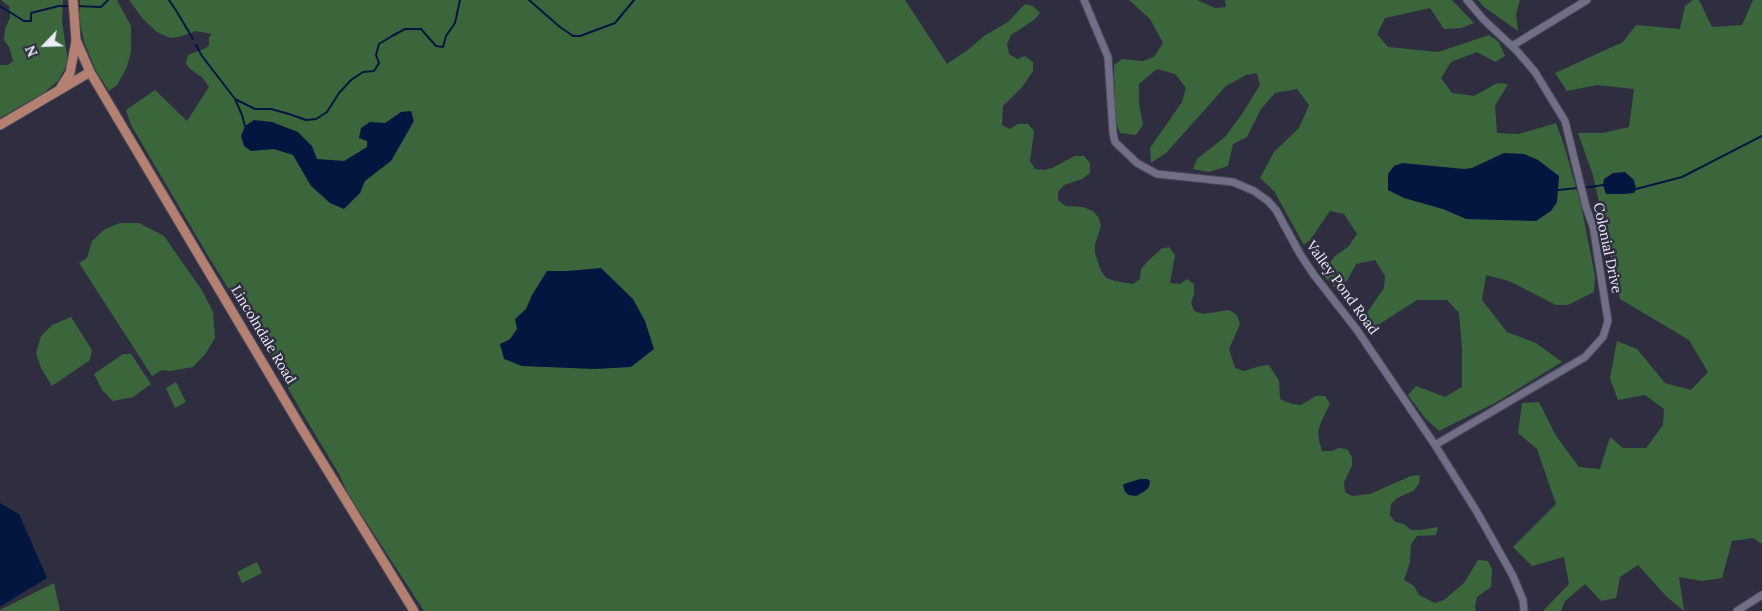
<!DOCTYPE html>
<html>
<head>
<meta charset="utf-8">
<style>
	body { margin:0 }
	#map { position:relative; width:1762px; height:611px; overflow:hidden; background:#2f2e41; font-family:Lora,serif }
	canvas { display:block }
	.north { position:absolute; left:20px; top:20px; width:50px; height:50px; -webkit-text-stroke:4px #2f2e41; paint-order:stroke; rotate:246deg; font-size:14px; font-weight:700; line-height:20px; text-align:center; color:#edecf9 }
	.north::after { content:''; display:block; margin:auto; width:18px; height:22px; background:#edecf9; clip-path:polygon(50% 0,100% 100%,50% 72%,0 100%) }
</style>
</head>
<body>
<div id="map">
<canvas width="1762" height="611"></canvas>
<div class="north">N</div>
</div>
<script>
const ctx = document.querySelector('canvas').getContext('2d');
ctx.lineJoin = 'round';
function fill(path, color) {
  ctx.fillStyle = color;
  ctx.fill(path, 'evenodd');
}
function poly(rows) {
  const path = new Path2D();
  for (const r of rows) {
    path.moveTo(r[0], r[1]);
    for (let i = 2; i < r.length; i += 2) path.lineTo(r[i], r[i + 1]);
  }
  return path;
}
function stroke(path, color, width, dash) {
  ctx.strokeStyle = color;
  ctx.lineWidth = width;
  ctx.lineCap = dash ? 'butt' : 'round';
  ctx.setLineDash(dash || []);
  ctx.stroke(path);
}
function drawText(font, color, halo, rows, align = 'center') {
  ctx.font = font + ' Lora,serif';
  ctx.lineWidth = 5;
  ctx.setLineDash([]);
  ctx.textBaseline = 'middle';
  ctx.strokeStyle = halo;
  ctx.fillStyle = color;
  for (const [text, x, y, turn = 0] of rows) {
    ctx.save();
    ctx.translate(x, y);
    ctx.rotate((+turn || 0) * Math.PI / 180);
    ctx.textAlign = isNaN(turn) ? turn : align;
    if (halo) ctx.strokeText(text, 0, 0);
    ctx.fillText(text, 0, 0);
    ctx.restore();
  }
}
fill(poly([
	[1,0,63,0,62,21,68,63,58,81,45,92,0,118,0,65,8,65,13,61,9,47,4,40,5,29,10,18,9,6],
	[80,0,117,0,131,26,131,53,126,69,117,85,109,91,96,71,84,42,79,17],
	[129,0,905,0,947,64,969,49,984,36,1008,22,1025,4,1033,6,1040,13,1034,20,1011,35,1007,44,1009,54,1017,59,1025,56,1033,62,1033,71,1023,86,1003,106,1002,125,1010,129,1018,124,1028,124,1034,131,1030,161,1035,169,1044,170,1052,168,1075,156,1084,156,1090,163,1090,173,1082,179,1064,185,1058,192,1058,200,1065,206,1083,207,1093,211,1099,218,1101,226,1095,244,1095,253,1101,271,1106,278,1115,281,1133,284,1140,279,1141,269,1148,261,1161,249,1169,247,1175,255,1170,283,1180,284,1187,279,1194,284,1194,294,1191,303,1194,311,1203,314,1229,310,1237,315,1240,324,1229,349,1235,368,1244,371,1260,366,1269,365,1279,381,1280,399,1292,404,1301,405,1316,396,1325,396,1330,404,1321,422,1318,432,1319,441,1322,451,1331,451,1339,448,1347,449,1352,457,1352,466,1344,482,1345,492,1352,496,1370,494,1411,476,1420,475,1419,484,1413,491,1397,498,1391,504,1390,515,1395,522,1404,524,1411,530,1420,530,1438,527,1436,535,1417,536,1411,544,1410,562,1404,580,1414,586,1419,595,1435,603,1444,600,1464,583,1478,560,1488,561,1492,569,1491,587,1477,597,1475,606,1476,611,424,611,348,494,339,474,301,411,270,356,207,254,131,125,126,110,155,90,187,121,209,87,203,78,189,68,186,64,188,55,206,48,209,45,209,37,212,34,196,31,179,37,170,38,157,32,143,19],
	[1129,0,1197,0,1215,8,1226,7,1225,0,1452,0,1474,23,1461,28,1444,29,1430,8,1385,18,1377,34,1388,47,1438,52,1489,35,1499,42,1505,56,1495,62,1477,52,1451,62,1441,78,1452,93,1474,96,1497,83,1508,84,1495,106,1497,133,1519,134,1556,123,1564,145,1581,205,1595,276,1594,292,1568,305,1556,305,1509,281,1486,275,1482,300,1507,332,1536,343,1562,362,1495,403,1439,431,1425,418,1408,395,1416,386,1445,397,1462,387,1462,348,1459,313,1447,300,1417,300,1378,325,1368,328,1362,320,1384,288,1385,276,1375,260,1356,264,1347,281,1334,287,1322,274,1334,257,1349,246,1357,234,1344,214,1330,211,1310,240,1304,245,1274,191,1260,178,1274,152,1299,128,1309,105,1297,89,1275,93,1261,109,1247,137,1233,144,1228,166,1209,172,1193,169,1197,159,1225,137,1242,114,1260,85,1257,73,1246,75,1226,86,1166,153,1151,163,1150,148,1182,102,1186,88,1175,74,1157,69,1139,84,1139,104,1143,125,1136,135,1120,133,1115,121,1114,65,1122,59,1143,61,1154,57,1163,43,1150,19],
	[1478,0,1520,0,1516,14,1518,31,1484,7],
	[1693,0,1699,0,1712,27,1742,25,1753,0,1762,0,1762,544,1753,538,1732,541,1722,578,1702,581,1679,577,1684,611,1667,597,1638,565,1620,577,1616,598,1601,601,1585,584,1565,601,1561,611,1543,611,1569,584,1564,557,1532,566,1513,547,1556,504,1537,449,1518,433,1522,403,1539,402,1556,436,1579,467,1600,469,1610,437,1623,448,1646,448,1663,425,1664,409,1645,395,1618,400,1610,378,1617,341,1637,349,1665,383,1691,390,1708,372,1689,340,1620,299,1593,175,1578,133,1603,133,1629,127,1634,89,1597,85,1567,91,1555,73,1623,42,1636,25,1680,29,1685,6],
	[120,223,139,223,164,236,203,292,213,312,215,338,206,353,193,367,170,371,162,370,152,376,79,263,87,258,92,241,105,229],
	[71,317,92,350,90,360,52,386,41,368,36,353,41,336,52,325],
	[123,354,131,354,151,384,133,397,113,401,102,390,94,374],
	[176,382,186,402,175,408,166,388],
	[257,562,262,573,242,583,237,572],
	[54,583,60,611,0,611,0,610]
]), '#3b663c');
fill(poly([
	[411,111,414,121,391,161,365,181,360,193,344,209,330,203,311,186,293,155,274,149,251,151,244,146,241,136,245,126,254,120,272,122,298,132,312,146,317,159,344,161,367,147,367,141,359,138,361,128,370,122,385,123,401,112],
	[1504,153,1524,154,1538,160,1559,176,1557,202,1551,211,1536,221,1466,219,1443,209,1404,198,1388,190,1388,174,1394,166,1402,163,1464,169,1472,168],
	[1625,172,1634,180,1636,189,1634,193,1625,194,1606,194,1603,185,1604,179,1613,173],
	[601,268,633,299,645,321,654,349,631,367,595,369,522,366,504,359,500,344,510,339,517,329,515,319,526,309,532,295,547,271,567,271],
	[1140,479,1147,479,1150,481,1149,487,1145,491,1136,496,1129,495,1125,492,1123,485,1124,484],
	[0,503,19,514,47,578,1,606,0,606]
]), '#021640');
stroke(poly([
	[169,0,177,12,193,39],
	[529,0,560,27,573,36,580,36,615,23,634,0],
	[0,6,24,21,31,21,31,13,59,6,71,6],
	[76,6,101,7,108,0],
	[196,45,202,56,235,99,242,115,245,126],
	[235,99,255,109,271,109,289,114,306,120,316,119,327,112,339,93,351,80,363,72,374,71,379,63,376,55,379,44,392,36,405,29,421,29,436,46,443,47,446,36,455,23,460,0],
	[1583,188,1603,185],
	[1636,189,1682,177,1762,136],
	[1558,190,1578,188]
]), '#021640', 2);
const minor = poly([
	[1084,0,1108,57,1113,133,1115,142,1137,163,1157,174,1233,182,1254,191,1268,201,1276,210,1300,254,1314,275,1357,330,1435,445,1477,512,1513,576,1523,600,1524,611],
	[1512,46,1587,0],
	[1435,445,1585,357,1603,337,1608,321,1593,226,1586,207,1565,121,1535,72,1517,51,1483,19,1467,0],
	[1737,611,1762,595]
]);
const major = poly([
	[73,0,76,40,90,72,302,429,414,611],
	[60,89,70,73,76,41],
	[0,125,90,72]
]);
stroke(minor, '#4b4959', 9);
stroke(major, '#4b4959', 11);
stroke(minor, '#706f85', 7);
stroke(major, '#b38071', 9);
drawText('14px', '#edecf9', '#2f2e41', [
	["Colonial Drive",1607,248,78],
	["Valley Pond Road",1342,288,54],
	["Lincolndale Road",263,335,59]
]);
</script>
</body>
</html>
